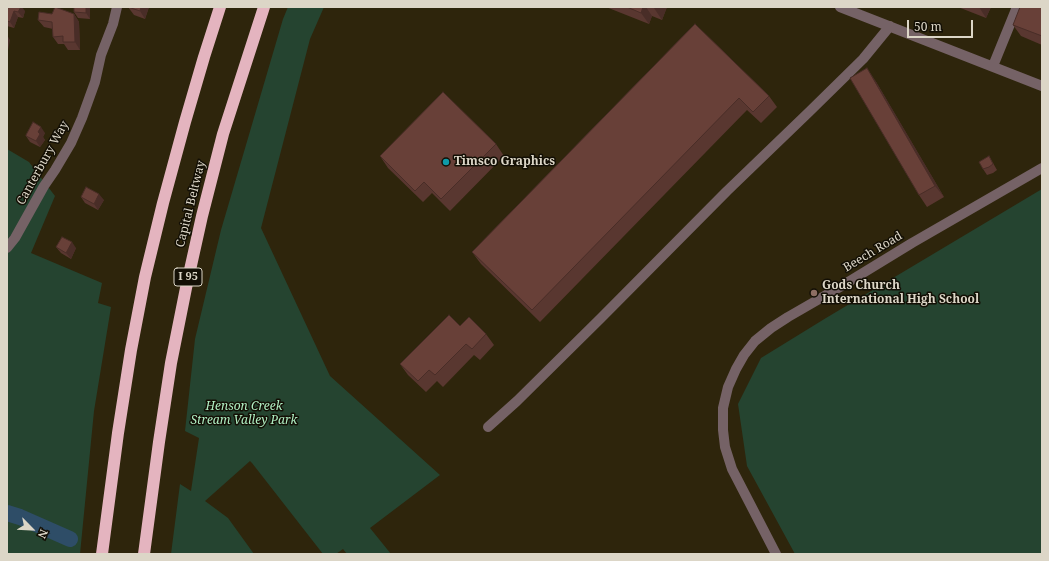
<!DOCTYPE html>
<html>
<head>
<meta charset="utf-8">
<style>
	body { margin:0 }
	#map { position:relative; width:1049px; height:561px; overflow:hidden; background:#2e250c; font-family:"Noto Serif",serif }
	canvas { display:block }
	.frame { position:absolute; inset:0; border:8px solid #dcd6c7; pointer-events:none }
	.north { position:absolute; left:12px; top:509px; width:40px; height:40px; -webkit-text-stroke:3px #130f05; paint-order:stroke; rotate:114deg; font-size:11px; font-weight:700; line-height:16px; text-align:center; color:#dcd6c7 }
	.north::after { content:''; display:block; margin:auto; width:14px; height:18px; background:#dcd6c7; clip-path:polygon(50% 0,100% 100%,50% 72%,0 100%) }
	.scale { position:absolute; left:907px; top:20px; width:66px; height:18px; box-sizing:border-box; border:2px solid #dcd6c7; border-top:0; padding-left:5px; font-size:12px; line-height:14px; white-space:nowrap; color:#dcd6c7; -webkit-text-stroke:3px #130f05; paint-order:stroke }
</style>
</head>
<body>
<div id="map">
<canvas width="1049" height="561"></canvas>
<div class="frame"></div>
<div class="north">N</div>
<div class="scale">50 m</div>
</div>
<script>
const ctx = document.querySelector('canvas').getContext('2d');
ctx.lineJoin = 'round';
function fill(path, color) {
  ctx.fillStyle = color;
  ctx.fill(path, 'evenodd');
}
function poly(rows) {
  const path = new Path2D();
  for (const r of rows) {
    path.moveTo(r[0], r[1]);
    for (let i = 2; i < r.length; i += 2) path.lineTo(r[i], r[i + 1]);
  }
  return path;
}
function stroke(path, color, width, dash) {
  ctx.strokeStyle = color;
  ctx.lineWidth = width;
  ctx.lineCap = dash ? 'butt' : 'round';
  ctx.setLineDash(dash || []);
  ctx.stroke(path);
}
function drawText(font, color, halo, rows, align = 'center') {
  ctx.font = font + ' "Noto Serif",serif';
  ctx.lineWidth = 3;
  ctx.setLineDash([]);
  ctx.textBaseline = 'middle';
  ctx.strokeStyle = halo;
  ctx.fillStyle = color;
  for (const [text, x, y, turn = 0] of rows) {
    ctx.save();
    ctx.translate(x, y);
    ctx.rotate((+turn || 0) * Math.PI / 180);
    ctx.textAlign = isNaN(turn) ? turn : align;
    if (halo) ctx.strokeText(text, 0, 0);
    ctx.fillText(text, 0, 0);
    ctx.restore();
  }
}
fill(poly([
	[288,7,324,7,310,39,261,228,330,376,440,475,370,528,391,554,347,554,343,549,336,554,323,554,252,463,250,461,205,501,228,518,254,554,171,554,180,484,191,491,199,438,185,431,195,339,221,230,283,19],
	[7,149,29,162,55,196,31,253,102,283,98,303,111,307,94,411,80,554,7,554],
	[1042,189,1042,554,795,554,747,466,738,404,761,358,826,318]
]), '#254430');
stroke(poly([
	[7,513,20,517,70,539]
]), '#2e4d67', 16);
stroke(poly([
	[840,7,1042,86],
	[993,66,1017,7],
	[7,248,15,238,44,186,55,170,71,143,82,118,95,82,101,55,113,24,117,7],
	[488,427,517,401,601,318,727,191,809,112,863,59,890,26],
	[776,554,732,469,725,447,723,430,723,408,728,387,736,369,744,355,755,341,771,328,788,317,840,287,912,243,1042,168]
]), '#756266', 10);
stroke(poly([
	[102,554,118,433,131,350,145,277,163,203,185,122,204,57,220,7],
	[144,554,159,442,171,363,186,288,202,216,223,134,264,7]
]), '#e4b4bf', 12);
fill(poly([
	[7,7,25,11,23,18,18,17,14,28,7,26],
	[90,7,90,19,78,18,74,12],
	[128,7,149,7,145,19,134,15],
	[606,7,667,7,662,20,652,16,649,24],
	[958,7,991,7,986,18],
	[1042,7,1042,45,1021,36,1013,25],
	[52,14,74,14,79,22,80,50,68,50,64,44,58,44,53,37,53,29,44,27,38,20],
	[695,24,769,96,777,107,761,123,747,110,540,322,481,264,472,252],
	[875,80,944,197,927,207,919,195],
	[45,133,43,137,45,140,40,147,30,142,26,136],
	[496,144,504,156,450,211,432,193,423,202,388,168,380,156],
	[989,156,997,170,993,173,987,175,983,169],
	[81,197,104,200,98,210,85,203],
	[56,247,76,248,71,259,61,253],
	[460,326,486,334,494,345,480,360,474,355,443,387,437,381,426,392,408,375,400,364]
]), '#593730');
fill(poly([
	[21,7,22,7,25,11,23,18,18,12],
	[86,7,90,7,90,19,86,13],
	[141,7,149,7,145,19,140,11],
	[643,7,646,7,652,16,649,24,641,13],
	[654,7,667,7,662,20,654,8],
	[979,7,991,7,986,18],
	[14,11,18,17,14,28,10,22],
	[74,14,79,22,80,50,75,42],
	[7,35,10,40,7,55],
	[867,68,875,80,944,197,935,186],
	[41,127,45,133,43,137,45,140,40,147,36,141,38,132],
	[99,194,104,200,98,210,94,204],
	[72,242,76,248,71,259,66,253]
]), '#492d27');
const building = poly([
	[7,7,21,7,18,12,14,11,10,22,7,21,7,7],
	[55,7,74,14,75,42,63,42,63,36,53,37,52,22,38,20,39,12,52,14,55,7],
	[74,7,86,7,86,13,74,12,74,7],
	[128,7,141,7,140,11,128,7],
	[627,7,643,7,641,13,627,7],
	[1020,7,1042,7,1042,36,1013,25,1020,7],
	[695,24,769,96,753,112,739,98,532,310,472,252,695,24],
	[867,68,935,186,919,195,850,78,867,68],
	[443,92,496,144,441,199,424,182,415,191,380,156,443,92],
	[33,122,41,127,38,132,40,134,36,141,26,136,26,135,33,122],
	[989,156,993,164,989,167,983,169,979,162,989,156],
	[86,187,99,194,94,204,81,197,86,187],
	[62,237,72,242,66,253,56,247,62,237],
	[449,315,460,326,469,317,486,334,472,349,466,344,435,375,429,370,418,381,400,364,449,315]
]);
fill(building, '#684038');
stroke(building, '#492d27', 1);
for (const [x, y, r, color] of [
	[446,162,4,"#0f9aa8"],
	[814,293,4,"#8d6e63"]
]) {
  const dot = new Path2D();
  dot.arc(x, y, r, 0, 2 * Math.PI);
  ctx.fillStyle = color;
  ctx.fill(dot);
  stroke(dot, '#130f05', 1.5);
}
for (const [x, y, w] of [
	[188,277,28]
]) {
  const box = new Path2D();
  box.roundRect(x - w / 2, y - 9, w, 18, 3);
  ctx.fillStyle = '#130f05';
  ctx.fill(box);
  stroke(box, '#dcd6c7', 1);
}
drawText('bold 11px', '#dcd6c7', null, [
	["I 95",188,277]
]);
drawText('bold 12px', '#dcd6c7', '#130f05', [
	["Timsco Graphics",454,162],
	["Gods Church",822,286],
	["International High School",822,300]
], 'left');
drawText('12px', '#dcd6c7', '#130f05', [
	["Canterbury Way",43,163,-61],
	["Capital Beltway",191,204,-76],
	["Beech Road",873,252,-31]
]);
drawText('italic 12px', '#b0efc3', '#130f05', [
	["Henson Creek",244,407],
	["Stream Valley Park",244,421]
]);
</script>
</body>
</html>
